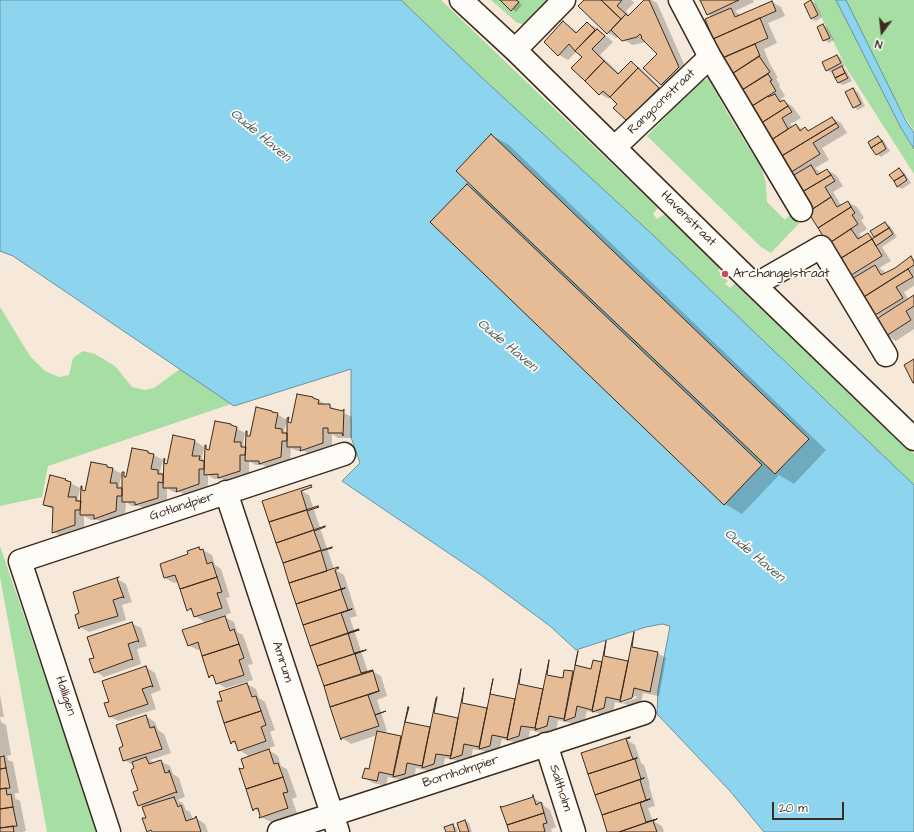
<!DOCTYPE html>
<html>
<head>
<meta charset="utf-8">
<style>
	body { margin:0 }
	#map { position:relative; width:914px; height:832px; overflow:hidden; background:#f6e9da; font-family:"Architects Daughter",sans-serif }
	canvas { display:block }
	.north { position:absolute; left:862px; top:12px; width:40px; height:40px; -webkit-text-stroke:3px #fdfcf7; paint-order:stroke; rotate:195deg; font-size:11px; font-weight:700; line-height:16px; text-align:center; color:#3b2a1e }
	.north::after { content:''; display:block; margin:auto; width:14px; height:18px; background:#3b2a1e; clip-path:polygon(50% 0,100% 100%,50% 72%,0 100%) }
	.scale { position:absolute; left:772px; top:802px; width:72px; height:18px; box-sizing:border-box; border:2px solid #3b2a1e; border-top:0; padding-left:5px; font-size:12px; line-height:14px; white-space:nowrap; color:#3b2a1e; -webkit-text-stroke:3px #fdfcf7; paint-order:stroke }
</style>
</head>
<body>
<div id="map">
<canvas width="914" height="832"></canvas>
<div class="north">N</div>
<div class="scale">20 m</div>
</div>
<script>
const ctx = document.querySelector('canvas').getContext('2d');
ctx.lineJoin = 'round';
function fill(path, color) {
  ctx.fillStyle = color;
  ctx.fill(path, 'evenodd');
}
function poly(rows) {
  const path = new Path2D();
  for (const r of rows) {
    path.moveTo(r[0], r[1]);
    for (let i = 2; i < r.length; i += 2) path.lineTo(r[i], r[i + 1]);
  }
  return path;
}
function stroke(path, color, width, dash) {
  ctx.strokeStyle = color;
  ctx.lineWidth = width;
  ctx.lineCap = dash ? 'butt' : 'round';
  ctx.setLineDash(dash || []);
  ctx.stroke(path);
}
function drawText(font, color, halo, rows, align = 'center') {
  ctx.font = font + ' "Architects Daughter",sans-serif';
  ctx.lineWidth = 3.5;
  ctx.setLineDash([]);
  ctx.textBaseline = 'middle';
  ctx.strokeStyle = halo;
  ctx.fillStyle = color;
  for (const [text, x, y, turn = 0] of rows) {
    ctx.save();
    ctx.translate(x, y);
    ctx.rotate((+turn || 0) * Math.PI / 180);
    ctx.textAlign = isNaN(turn) ? turn : align;
    if (halo) ctx.strokeText(text, 0, 0);
    ctx.fillText(text, 0, 0);
    ctx.restore();
  }
}
fill(poly([
	[401,0,441,0,658,208,653,214,657,219,665,214,721,267,718,271,728,281,725,284,730,288,736,283,914,454,914,485,654,236,479,75],
	[491,0,553,0,527,26,516,22],
	[813,0,836,0,844,15,839,0,914,0,914,131,850,27,901,128,914,150,914,174,847,69],
	[708,78,728,114,762,169,766,184,767,202,785,220,796,207,804,218,771,253,761,247,647,136,696,85],
	[0,307,30,356,45,371,59,377,69,375,73,358,83,351,95,354,115,366,132,387,145,390,154,388,180,369,231,404,48,466,42,497,0,506],
	[0,546,98,832,47,832,0,577]
]), '#a6dea3');
const water = poly([
	[0,0,401,0,479,75,654,236,914,485,914,832,764,832,730,791,657,714,658,690,670,626,662,624,646,627,576,650,550,626,481,575,342,481,360,463,351,437,351,369,234,406,13,256,0,251,0,0],
	[836,0,846,0,906,121,914,133,914,149,901,128,836,0]
]);
fill(water, '#8dd5ee');
stroke(water, '#6c919b', 1);
fill(poly([
	[501,0,517,0,522,5,516,12],
	[585,0,631,0,634,3,626,11,630,16,646,0,652,0,657,3,688,73,671,90,662,85,645,68,659,54,647,42,632,45,619,36,617,38,608,33],
	[700,0,753,0,754,2,735,11,741,16,772,2,781,7,785,16,768,23,777,43,764,49,769,62,778,78,776,79,780,85,779,86,785,96,781,99,793,107,801,118,790,124,793,127,796,125,804,130,805,128,810,131,832,118,841,123,847,133,822,148,829,160,815,168,821,173,827,170,836,175,843,186,833,192,841,205,848,202,857,207,864,218,861,220,867,229,859,234,862,238,868,234,876,239,871,232,885,223,890,226,897,237,882,247,891,261,879,268,884,271,886,274,911,258,914,259,914,286,904,292,909,300,914,297,914,329,896,341,886,335,881,317,872,312,867,300,863,297,854,279,849,276,724,59,706,20,712,17,708,14],
	[811,1,816,4,822,17,816,21,811,18],
	[563,23,572,28,578,33,587,23,597,28,613,42,600,55,620,74,631,62,640,68,667,94,637,126,611,97,609,99,600,94,583,57,577,51,568,60,559,55],
	[823,25,827,27,834,40,829,43,824,40],
	[837,56,841,58,845,66,842,67,846,70,852,81,843,85,839,83,833,72,832,73,827,70],
	[853,89,858,92,865,106,858,110,853,107],
	[491,135,509,145,826,450,794,484,779,475,742,514,725,504,467,185,478,192],
	[878,137,883,140,890,151,881,157,877,154],
	[899,169,904,172,911,183,902,189,897,186],
	[298,395,313,398,352,417,352,438,338,438,332,434,332,448,311,455,304,451,297,451,291,448,290,462,269,469,263,465,256,465,249,461,249,476,228,483,222,479,214,479,208,475,208,489,187,496,180,492,173,492,167,488,167,503,146,510,140,506,132,506,126,502,125,516,104,523,98,520,91,520,84,516,84,530,62,537,53,532,54,510,44,505,51,477,65,480,80,488,78,499,82,501,86,492,107,466,122,474,119,485,123,488,127,479,148,452,163,460,160,472,164,474,168,465,174,436,195,441,204,447,202,458,205,461,210,451,236,428,245,433,243,445,247,447,251,438,272,411,287,420,284,431,288,433,292,424],
	[300,490,309,495,334,569,344,575,357,616,350,618,368,672,372,671,381,676,387,696,377,700,387,731,382,733,403,737,405,723,431,728,434,714,459,719,462,704,487,709,490,695,516,700,519,686,544,691,563,679,565,671,574,673,592,670,602,663,604,657,629,663,657,653,666,658,659,696,643,693,641,703,631,707,626,704,615,702,613,713,603,716,598,713,587,711,584,722,574,725,570,723,558,720,556,731,545,735,541,733,530,730,528,741,518,744,514,742,502,739,499,750,489,754,484,751,473,749,471,760,461,763,455,760,445,758,443,769,436,772,416,768,414,779,407,781,388,777,386,786,373,783,364,777,370,770,377,735,351,744,342,738,264,502],
	[636,696,637,698,622,703,621,701],
	[199,548,212,555,215,565,221,569,230,597,226,598,231,613,223,616,234,622,237,632,243,635,253,664,248,665,253,680,226,688,217,683,216,679,210,675,201,649,198,650,188,645,206,623,195,616,194,612,188,609,179,582,174,583,165,578,161,564,190,554],
	[117,579,126,584,132,602,122,605,126,620,89,632,80,627,81,614],
	[131,623,141,628,147,646,137,649,141,664,104,677,95,671,95,658],
	[146,667,155,673,161,690,151,694,156,709,118,721,109,716,110,703],
	[247,684,256,689,259,698,265,702,275,730,270,732,275,746,267,749,278,756,281,766,287,769,297,797,292,799,297,813,271,822,261,817,260,812,254,809,245,769,250,757,239,750,238,746,232,742,223,702],
	[0,695,4,717,0,717,1,722,6,725,11,755,7,756,8,760,13,762,19,793,15,793,15,798,20,801,26,831,22,832,0,832],
	[146,716,155,722,158,730,164,734,171,753,150,760,155,763,160,761,170,766,173,774,179,778,185,797,177,800,183,803,186,810,190,812,193,820,196,818,205,824,208,832,147,831,147,818,143,807,138,804,139,791,136,769,133,765,124,760,125,747],
	[626,739,635,745,641,763,644,765,650,785,649,785,655,806,648,808,653,821,662,826,664,832,608,832],
	[533,798,543,803,544,806,550,810,556,827,551,829,552,832,510,832],
	[465,821,469,823,472,832,461,832],
	[453,825,457,828,458,832,447,832]
]), '#0003');
const building = poly([
	[500,0,516,0,519,2,511,11,500,0],
	[584,0,601,0,621,19,607,34,578,6,584,0],
	[601,0,622,0,617,6,626,14,621,19,601,0],
	[644,0,649,0,679,67,661,85,643,68,657,54,641,38,642,37,640,34,637,37,622,41,611,30,626,14,628,16,644,0],
	[700,0,739,0,707,15,700,0],
	[811,0,818,15,811,19,804,4,811,0],
	[772,1,776,11,713,39,705,19,731,8,735,17,772,1],
	[760,18,768,38,722,58,713,39,760,18],
	[563,21,576,33,587,22,595,30,575,51,569,44,558,56,544,42,563,21],
	[823,24,830,38,823,41,817,27,823,24],
	[597,29,605,36,592,49,604,61,585,81,571,68,582,57,575,51,597,29],
	[755,44,760,56,724,79,716,61,755,44],
	[837,55,841,63,826,71,822,62,837,55],
	[759,56,770,72,734,95,724,79,759,56],
	[604,61,618,74,631,61,638,68,610,97,603,91,599,95,585,81,604,61],
	[842,66,845,73,835,78,832,71,842,66],
	[638,68,659,88,627,121,613,108,617,104,610,97,638,68],
	[845,73,848,78,838,83,835,78,845,73],
	[768,74,772,80,770,81,776,91,744,111,734,95,768,74],
	[853,88,861,104,853,108,845,92,853,88],
	[775,94,780,102,784,100,788,106,755,127,744,111,768,96,768,97,775,94],
	[788,106,792,112,782,118,788,129,765,144,755,127,788,106],
	[832,117,836,123,775,160,765,144,796,124,800,131,805,127,808,131,832,117],
	[836,123,839,127,813,143,820,154,785,176,775,160,836,123],
	[491,134,809,439,775,474,456,171,491,134],
	[878,136,882,141,871,148,868,142,878,136],
	[882,141,886,149,876,155,871,148,882,141],
	[811,165,817,175,827,169,831,175,797,195,787,179,811,165],
	[899,168,904,175,894,181,889,175,899,168],
	[831,175,835,181,825,187,831,197,808,212,797,195,831,175],
	[904,175,907,180,897,187,894,181,904,175],
	[467,184,762,465,724,505,430,222,467,184],
	[831,197,837,207,848,201,851,207,818,228,808,212,831,197],
	[851,207,855,213,852,215,858,224,828,244,818,228,851,207],
	[885,222,889,228,874,237,870,231,885,222],
	[889,228,893,234,876,246,872,239,889,228],
	[851,229,858,239,868,233,872,239,838,260,828,244,851,229],
	[872,239,882,256,848,277,838,260,872,239],
	[911,256,914,262,914,265,862,298,850,280,875,265,881,275,895,268,911,256],
	[908,269,913,277,896,287,903,298,875,315,871,313,869,304,864,297,908,269],
	[914,295,914,306,906,311,911,320,886,336,875,320,914,295],
	[914,359,914,383,913,383,904,365,914,359],
	[297,394,313,397,313,398,319,400,318,404,330,404,330,408,343,411,344,409,343,436,342,433,328,433,328,428,323,428,323,443,300,451,301,447,287,447,287,418,289,417,288,422,291,423,297,394],
	[256,407,272,411,272,412,278,413,275,428,282,429,282,433,287,433,287,441,282,441,281,457,259,464,259,461,245,461,246,431,247,431,247,436,250,436,256,407],
	[215,421,231,424,231,425,237,427,234,442,241,442,241,447,246,447,245,455,240,455,240,471,218,478,218,474,204,475,205,445,206,445,206,449,209,450,215,421],
	[173,435,195,440,192,456,200,456,199,460,204,461,204,469,199,469,199,484,176,492,177,488,163,488,164,458,165,459,164,463,167,464,173,435],
	[132,448,148,451,148,453,154,454,151,469,158,470,158,474,163,474,163,483,158,482,158,498,135,505,135,502,122,502,122,472,124,472,124,477,126,477,132,448],
	[91,462,107,465,107,467,113,468,110,483,117,483,117,488,122,488,122,496,117,496,116,511,94,519,94,515,80,515,81,486,82,486,82,490,85,491,91,462],
	[50,475,66,479,65,480,71,482,68,497,76,497,76,501,81,501,80,510,75,510,75,525,52,533,53,507,43,505,50,475],
	[311,485,312,487,301,491,307,510,269,522,262,501,311,485],
	[318,506,319,507,307,511,314,530,276,543,269,522,318,506],
	[325,526,325,527,314,531,321,550,283,563,276,543,325,526],
	[199,547,200,550,203,549,207,564,212,562,217,577,180,589,175,575,164,578,160,564,188,554,187,551,199,547],
	[332,547,332,548,321,551,327,571,289,583,283,563,332,547],
	[338,567,339,568,335,570,341,589,345,588,296,604,289,583,338,567],
	[119,577,117,579,124,598,122,597,113,600,118,616,80,627,79,629,75,615,79,613,73,592,119,577],
	[217,577,222,592,217,593,222,608,194,617,191,608,187,611,180,589,217,577],
	[345,588,341,590,348,610,352,609,303,625,296,604,345,588],
	[352,609,341,613,348,633,359,629,310,646,303,625,352,609],
	[225,616,230,631,234,629,239,644,202,656,198,642,188,646,182,630,225,616],
	[132,622,139,642,137,641,128,644,133,660,132,659,94,673,89,659,94,658,87,637,132,622],
	[359,630,348,633,354,653,366,650,317,666,310,646,359,630],
	[634,632,632,647,658,652,650,692,634,688,632,698,620,702,634,632],
	[606,641,604,656,628,661,620,700,606,697,604,708,592,712,606,641],
	[239,644,244,658,239,660,244,675,216,684,213,675,210,676,209,678,202,656,239,644],
	[366,650,355,654,361,673,373,670,324,686,317,666,366,650],
	[578,651,575,665,591,669,593,660,602,662,592,710,577,706,575,717,564,721,578,651],
	[549,660,547,675,563,678,564,670,573,671,564,719,549,716,547,726,535,730,537,729,535,728,549,660],
	[146,666,153,687,151,686,142,689,148,704,109,717,104,703,109,702,102,681,146,666],
	[521,669,519,684,543,689,535,728,521,726,519,736,507,740,521,669],
	[373,671,379,691,330,707,324,686,373,671],
	[493,679,490,694,515,699,507,738,492,735,490,746,479,749,493,679],
	[247,683,252,697,256,696,261,711,224,723,217,701,222,701,219,692,247,683],
	[464,688,462,703,487,708,479,747,464,744,462,755,450,759,464,688],
	[379,691,368,695,375,715,386,711,375,715,379,726,342,738,341,740,330,707,379,691],
	[437,697,434,713,458,718,451,756,436,754,434,764,422,768,436,698,437,697],
	[408,707,409,707,405,722,430,727,422,766,407,763,405,774,393,777,408,707],
	[261,711,266,725,261,727,266,741,238,751,235,741,232,742,231,744,224,723,261,711],
	[146,715,150,728,154,727,154,726,162,749,123,761,119,748,123,746,116,725,146,715],
	[377,731,401,736,393,775,379,772,377,781,362,778,365,768,369,769,377,731],
	[630,737,630,738,626,739,633,759,637,758,588,774,581,753,630,737],
	[269,749,274,764,278,763,283,777,246,789,239,768,241,769,244,768,241,759,269,749],
	[4,756,6,768,0,769,0,757,4,756],
	[146,757,149,764,161,760,165,773,169,772,169,770,177,793,176,792,138,806,133,792,138,790,131,770,134,768,132,762,146,757],
	[637,758,635,759,641,779,644,778,595,795,588,774,637,758],
	[6,768,10,788,0,789,0,769,6,768],
	[283,777,288,792,283,793,288,808,259,818,260,816,258,808,254,809,253,811,246,789,283,777],
	[644,778,640,780,646,800,650,799,602,815,595,795,644,778],
	[6,788,7,795,11,794,13,807,0,809,0,789,6,788],
	[533,795,536,805,541,802,544,813,507,825,500,806,502,807,533,797,533,795],
	[174,797,178,807,181,805,186,821,195,818,196,816,201,832,152,832,151,830,147,832,142,818,146,818,142,807,174,797],
	[650,799,640,803,646,822,657,819,619,832,607,832,602,815,650,799],
	[13,807,17,826,0,828,0,809,13,807],
	[544,813,547,823,543,824,545,832,509,832,507,825,544,813],
	[657,819,653,821,657,832,619,832,657,819],
	[465,820,469,832,460,832,457,823,465,820],
	[453,824,455,832,446,832,444,827,453,824],
	[13,826,14,832,0,832,0,828,13,826]
]);
fill(building, '#e5bc95');
stroke(building, '#3b2a1e', 1);
const minor = poly([
	[461,0,515,50,740,271,914,439],
	[680,0,710,57,801,210],
	[515,50,564,0],
	[615,147,710,57],
	[755,285,821,247,886,355],
	[226,492,338,832],
	[546,744,574,832],
	[109,832,20,561,344,454],
	[279,832,644,713]
]);
stroke(minor, '#3b2a1e', 25);
stroke(minor, '#fdfcf7', 22);
for (const [x, y, r, color] of [
	[725,274,4,"#d1495b"]
]) {
  const dot = new Path2D();
  dot.arc(x, y, r, 0, 2 * Math.PI);
  ctx.fillStyle = color;
  ctx.fill(dot);
  stroke(dot, '#fdfcf7', 1.5);
}
drawText('13px', '#3b2a1e', '#fdfcf7', [
	["Rangoonstraat",662,102,-44],
	["Havenstraat",688,219,45],
	["Gotlandpier",182,507,-18],
	["Amrum",282,662,72],
	["Halligen",65,696,72],
	["Bornholmpier",461,772,-18],
	["Saltholm",560,788,72]
]);
drawText('13px', '#3b2a1e', '#fdfcf7', [
	["Archangelstraat",733,274]
], 'left');
drawText('italic 14px', '#545d5c', '#fdfcf7', [
	["Oude Haven",260,136,40],
	["Oude Haven",507,346,40],
	["Oude Haven",754,556,40]
]);
</script>
</body>
</html>
